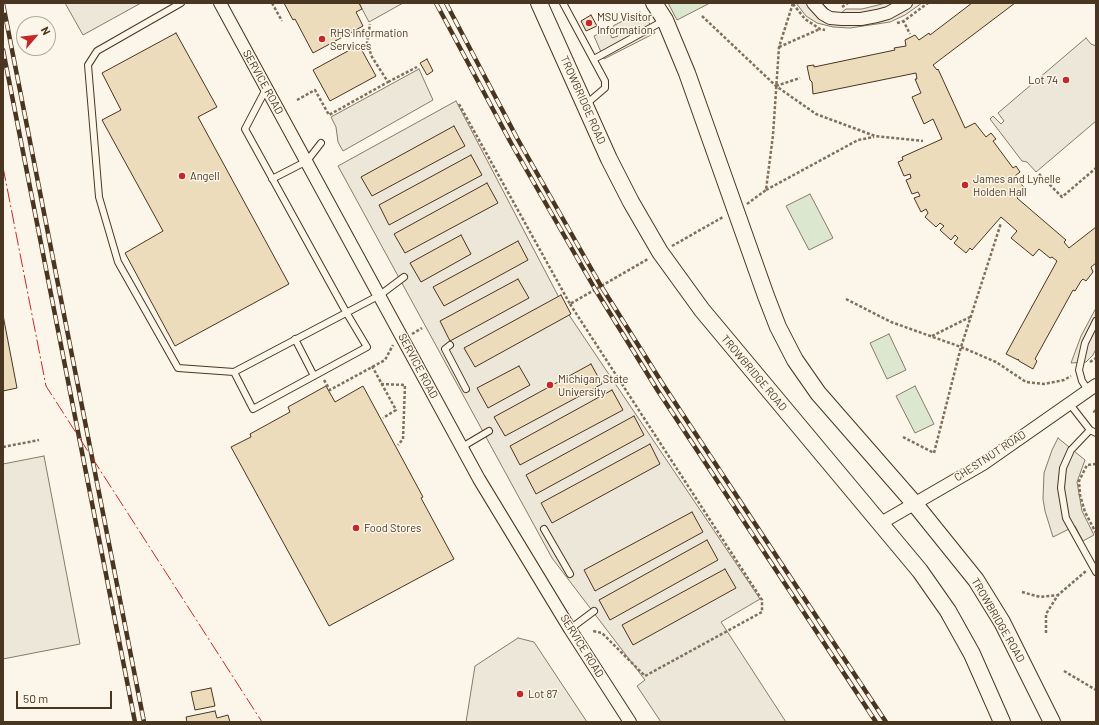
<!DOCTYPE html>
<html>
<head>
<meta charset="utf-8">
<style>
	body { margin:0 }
	#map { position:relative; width:1099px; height:725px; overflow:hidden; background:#fbf6e9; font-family:Barlow,sans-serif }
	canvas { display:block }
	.frame { position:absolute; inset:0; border:4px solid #4a3520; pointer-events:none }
	.north { position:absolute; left:16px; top:16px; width:40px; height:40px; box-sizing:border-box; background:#fbf6e9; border:1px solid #b4a999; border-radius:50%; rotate:62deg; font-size:11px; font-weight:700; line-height:16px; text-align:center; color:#4a3520 }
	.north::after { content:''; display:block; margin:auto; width:14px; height:18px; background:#c62828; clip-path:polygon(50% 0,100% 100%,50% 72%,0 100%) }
	.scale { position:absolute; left:16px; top:691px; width:96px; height:18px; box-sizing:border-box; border:2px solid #4a3520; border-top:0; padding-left:5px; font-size:12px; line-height:14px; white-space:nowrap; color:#4a3520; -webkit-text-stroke:3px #fbf6e9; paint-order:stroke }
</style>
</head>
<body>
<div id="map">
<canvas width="1099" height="725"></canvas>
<div class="frame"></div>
<div class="north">N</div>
<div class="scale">50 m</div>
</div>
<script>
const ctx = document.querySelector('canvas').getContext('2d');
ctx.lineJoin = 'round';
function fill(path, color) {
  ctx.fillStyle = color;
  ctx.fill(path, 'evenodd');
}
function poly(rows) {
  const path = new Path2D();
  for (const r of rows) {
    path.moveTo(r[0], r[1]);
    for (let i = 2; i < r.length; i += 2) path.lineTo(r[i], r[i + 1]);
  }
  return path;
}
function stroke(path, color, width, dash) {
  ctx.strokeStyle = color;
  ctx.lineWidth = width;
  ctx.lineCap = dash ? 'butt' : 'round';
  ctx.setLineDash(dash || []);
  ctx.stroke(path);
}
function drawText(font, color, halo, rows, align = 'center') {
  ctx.font = font + ' Barlow,sans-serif';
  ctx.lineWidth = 3;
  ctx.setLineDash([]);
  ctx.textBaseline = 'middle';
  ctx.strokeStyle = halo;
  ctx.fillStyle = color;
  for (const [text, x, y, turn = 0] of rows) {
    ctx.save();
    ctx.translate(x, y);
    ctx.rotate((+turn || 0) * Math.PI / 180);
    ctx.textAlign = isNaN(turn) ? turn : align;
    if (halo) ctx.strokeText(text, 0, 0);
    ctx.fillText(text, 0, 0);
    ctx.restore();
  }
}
const green = poly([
	[668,3,710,3,677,20,668,3],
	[810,194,833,238,809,250,786,206,810,194],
	[889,334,906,370,887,379,870,343,889,334],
	[915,386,934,424,915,433,896,396,915,386]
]);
fill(green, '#dce7d0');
stroke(green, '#887966', 1);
const parking = poly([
	[65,3,141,3,83,35,65,3],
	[359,3,403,3,369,22,359,3],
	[796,3,822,3,831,12,841,13,846,9,862,9,886,3,922,3,905,15,890,22,850,28,833,27,817,23,806,16,796,3],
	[640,12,644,19,647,19,655,33,604,59,594,36,608,29,612,38,618,36,613,26,640,12],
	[1086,38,1091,44,1096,46,1096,121,1036,172,1027,162,1022,161,990,119,993,116,1001,124,1004,121,998,113,1086,38],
	[419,69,433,100,343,151,338,142,336,127,331,117,419,69],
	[456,101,565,309,760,599,721,622,786,722,661,722,637,686,645,680,552,558,338,166,456,101],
	[1096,308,1096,349,1093,355,1086,362,1071,363,1081,336,1096,308],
	[1058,438,1085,460,1077,482,1082,511,1094,535,1083,541,1075,526,1053,537,1045,511,1043,499,1044,473,1052,450,1058,438],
	[44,456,80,644,3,659,3,464,44,456],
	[518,638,534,642,587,722,466,722,475,666,518,638]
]);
fill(parking, '#ede7d9');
stroke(parking, '#887966', 1);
const building = poly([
	[284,3,359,3,362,9,356,12,363,26,313,53,295,19,293,20,284,3],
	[972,3,1015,3,933,65,937,70,938,69,965,128,975,123,986,137,991,133,996,139,993,141,1013,168,1016,166,1020,172,1015,176,1025,189,1017,198,1066,240,1064,242,1069,248,1096,227,1096,263,1091,267,1093,272,1086,281,1083,279,1081,281,1075,291,1073,290,1035,359,1037,361,1033,369,1019,361,1018,359,1018,360,1006,354,1057,261,1052,257,1050,258,1039,249,1033,256,1011,238,1017,231,1001,217,972,250,970,248,966,253,954,243,958,238,955,235,951,240,940,230,944,226,940,223,936,227,925,217,928,213,926,209,921,212,914,198,920,196,918,192,912,194,906,180,911,178,910,174,904,176,898,162,903,160,902,157,942,139,933,119,924,124,912,97,921,93,915,79,917,79,916,73,813,94,812,82,810,80,807,66,814,65,814,67,895,50,894,48,906,46,905,40,915,35,919,40,929,33,930,35,972,3],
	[591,15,597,26,586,31,581,21,591,15],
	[176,33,217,107,198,117,289,284,175,346,125,253,163,231,102,120,121,110,102,73,176,33],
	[359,45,376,76,330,101,313,70,359,45],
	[427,59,433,71,427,75,420,63,427,59],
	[454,126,465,146,372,196,361,177,454,126],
	[471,155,482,175,389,225,379,205,471,155],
	[487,183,498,203,405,253,394,234,487,183],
	[461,235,471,254,421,282,410,263,461,235],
	[518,241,528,260,444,306,433,287,518,241],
	[518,279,529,298,450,341,440,321,518,279],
	[561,295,571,314,475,367,464,348,561,295],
	[3,315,17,388,3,391,3,315],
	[591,364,602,384,505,436,494,417,591,364],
	[519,366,530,385,488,408,477,388,519,366],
	[326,386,335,402,363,386,423,497,421,498,454,559,329,626,231,447,251,437,250,434,290,412,288,407,326,386],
	[612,390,623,410,520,465,510,446,612,390],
	[634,416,644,435,536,494,526,475,634,416],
	[650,444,660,464,552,523,541,503,650,444],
	[692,512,703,532,595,591,584,570,692,512],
	[707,540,718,560,610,620,599,600,707,540],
	[725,569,736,588,633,645,622,625,725,569],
	[211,688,215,706,195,710,191,692,211,688],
	[215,711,217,718,228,715,230,722,187,722,186,717,215,711]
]);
fill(building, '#ecdcbc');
stroke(building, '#4a3520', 1);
const lane = poly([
	[181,3,97,51,88,65,99,197,118,262,178,368,234,372,380,295,404,277],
	[563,3,605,81,605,88,585,105],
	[594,59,665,20],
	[272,179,307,161,321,143],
	[295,339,314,376],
	[450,345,445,349,466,389],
	[234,372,253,409,367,347,346,312,245,129,266,89],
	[1088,390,1082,381,1079,370,1085,343,1096,321],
	[1069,403,1090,430,1096,433],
	[1090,430,1071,450,1063,468,1061,488,1066,518,1096,572],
	[462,447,489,431],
	[544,529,570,574],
	[570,629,594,611]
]);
const street = poly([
	[220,3,479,479,570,629,630,722],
	[813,3,823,14,830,18,842,19,861,19,877,16,888,13,906,3],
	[881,523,983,464,1096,385]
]);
const secondary = poly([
	[539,3,609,159,631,202,660,252,702,310,920,571,948,611,972,654,1002,722],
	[654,3,665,20,687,73,766,296,778,327,795,360,818,393,914,503,976,580,1002,622,1052,722]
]);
stroke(lane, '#4a3520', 8);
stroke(street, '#4a3520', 14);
stroke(secondary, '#4a3520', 18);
stroke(poly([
	[272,3,282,21],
	[793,4,805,19,820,29,825,30],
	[842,7,848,3],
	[702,16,776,86,816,114,875,136,923,141],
	[903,20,910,34],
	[897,23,904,21,928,3],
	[779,47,820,29],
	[388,82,417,67],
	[776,86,800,78],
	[297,100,315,90,329,115,388,82,372,57,367,43,370,24],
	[459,104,570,304,648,259],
	[1039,174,1062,197,1096,168],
	[766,190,858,140,874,137],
	[747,204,766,190,773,135,779,47,793,3],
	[672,246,723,217],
	[846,299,891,322,961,347,996,362,1026,382,1044,384,1064,380,1071,376],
	[570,304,762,600,762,612,645,676,602,633,593,631],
	[412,334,422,328],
	[932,336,970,317],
	[1090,362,1096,358],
	[372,366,396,410,383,418],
	[324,380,330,390,385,360,393,345],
	[381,384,405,385,403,439,398,445],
	[1096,410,1094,412,1096,414],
	[903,437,934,453,961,347,1001,223],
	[3,447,39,440],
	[1096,464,1087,465,1079,481,1080,495,1085,512,1096,533],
	[1022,592,1040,597,1058,595],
	[1046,633,1046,614,1058,595,1086,571],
	[1064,671,1096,690]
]), '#7f6f5c', 2.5, [3, 2]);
stroke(lane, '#fbf6e9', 6);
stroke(street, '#fbf6e9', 12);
stroke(secondary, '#fbf6e9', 16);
const rail = poly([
	[436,3,511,143,595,289,658,391,876,722],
	[446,3,517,138,601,286,664,386,886,722],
	[3,4,144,722],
	[3,50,135,722]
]);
stroke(rail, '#4a3520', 4.5);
stroke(rail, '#fbf6e9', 3, [9]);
stroke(poly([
	[3,167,46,386,262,722]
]), '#c62828', 1, [14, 3, 2, 3]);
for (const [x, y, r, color] of [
	[589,23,4,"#c62828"],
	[322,39,4,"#c62828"],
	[1066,80,4,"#c62828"],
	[182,176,4,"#c62828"],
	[965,185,4,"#c62828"],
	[550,385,4,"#c62828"],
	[356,528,4,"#c62828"],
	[520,694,4,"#c62828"]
]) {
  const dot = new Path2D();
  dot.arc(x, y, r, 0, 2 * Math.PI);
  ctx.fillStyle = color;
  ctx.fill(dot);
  stroke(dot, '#fbf6e9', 1.5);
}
drawText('11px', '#4a3520', '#fbf6e9', [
	["MSU Visitor",597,17],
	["Information",597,30],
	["RHS Information",330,33],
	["Services",330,46],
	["Lot 74",1058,80,"right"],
	["Angell",190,176],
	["James and Lynelle",973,179],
	["Holden Hall",973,192],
	["Michigan State",558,379],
	["University",558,392],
	["Food Stores",364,528],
	["Lot 87",528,694]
], 'left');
drawText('11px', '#4a3520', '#fbf6e9', [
	["SERVICE ROAD",263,82,61],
	["TROWBRIDGE ROAD",583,100,66],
	["SERVICE ROAD",418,366,62],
	["TROWBRIDGE ROAD",754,373,50],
	["CHESTNUT ROAD",990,456,-33],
	["TROWBRIDGE ROAD",998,620,60],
	["SERVICE ROAD",582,646,58]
]);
</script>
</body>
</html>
